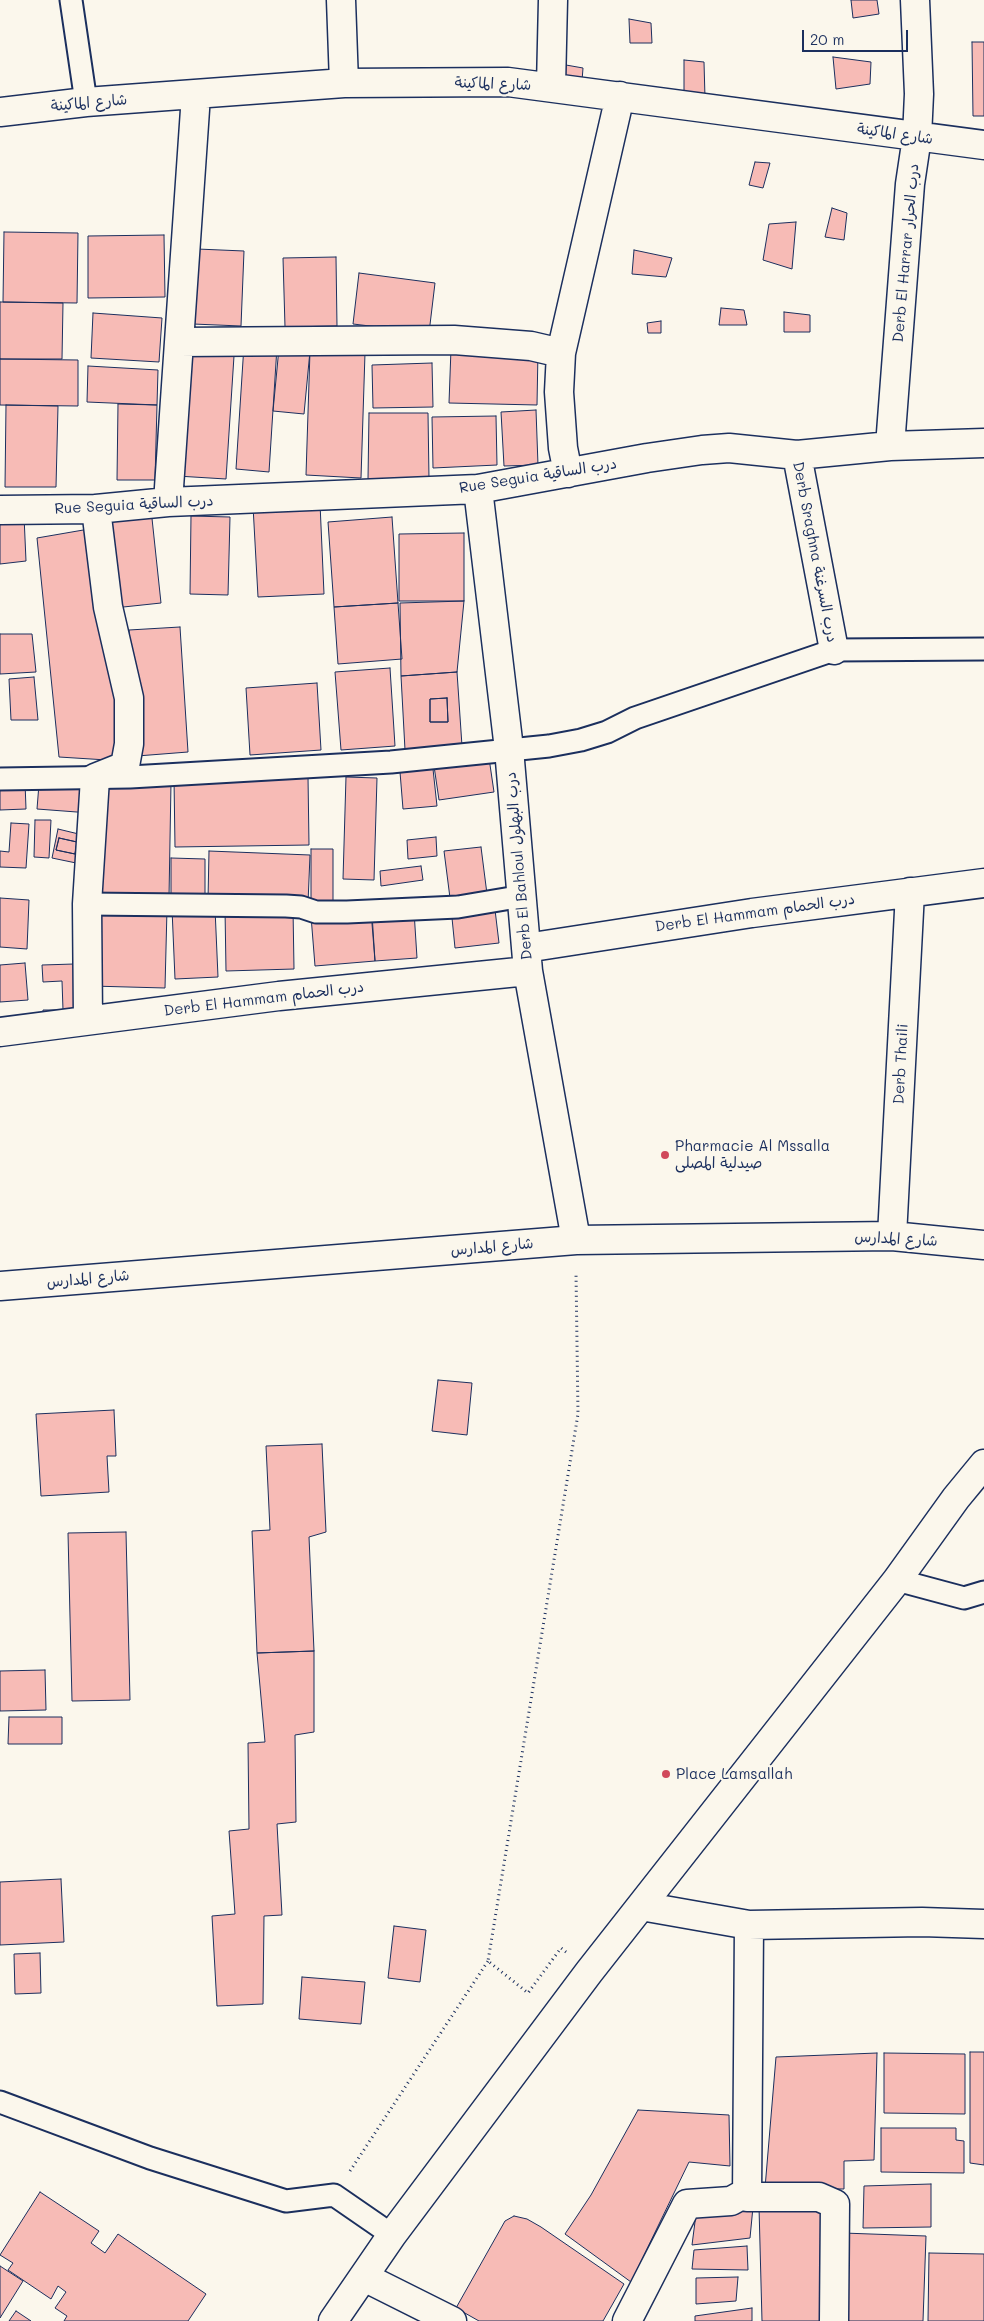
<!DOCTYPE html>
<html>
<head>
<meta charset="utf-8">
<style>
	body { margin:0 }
	#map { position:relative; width:984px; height:2321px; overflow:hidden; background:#fbf7ec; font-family:Mali,sans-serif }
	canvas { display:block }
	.scale { position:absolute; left:802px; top:30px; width:106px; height:22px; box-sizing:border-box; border:2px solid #1b2f5e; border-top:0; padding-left:6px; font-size:15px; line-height:18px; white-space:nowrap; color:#1b2f5e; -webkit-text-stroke:4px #fbf7ec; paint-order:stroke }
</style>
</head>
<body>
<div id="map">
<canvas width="984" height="2321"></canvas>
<div class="scale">20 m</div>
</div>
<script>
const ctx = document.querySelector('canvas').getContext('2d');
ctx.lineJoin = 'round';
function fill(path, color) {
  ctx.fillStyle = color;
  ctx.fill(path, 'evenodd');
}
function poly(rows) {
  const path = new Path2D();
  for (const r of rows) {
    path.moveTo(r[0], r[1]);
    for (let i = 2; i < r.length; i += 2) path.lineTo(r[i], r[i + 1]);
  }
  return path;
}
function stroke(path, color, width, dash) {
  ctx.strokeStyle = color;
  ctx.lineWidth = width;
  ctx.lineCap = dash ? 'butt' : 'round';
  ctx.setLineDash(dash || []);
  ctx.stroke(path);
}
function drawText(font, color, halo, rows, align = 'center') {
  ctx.font = font + ' Mali,"Playpen Sans Arabic",sans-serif';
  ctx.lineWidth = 4.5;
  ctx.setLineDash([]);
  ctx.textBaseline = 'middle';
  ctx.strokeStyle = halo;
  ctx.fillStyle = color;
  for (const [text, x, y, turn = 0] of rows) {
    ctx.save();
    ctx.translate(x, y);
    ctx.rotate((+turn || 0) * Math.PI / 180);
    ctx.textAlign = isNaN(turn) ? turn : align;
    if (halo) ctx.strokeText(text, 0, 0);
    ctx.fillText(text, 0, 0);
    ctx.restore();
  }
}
const building = poly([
	[851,0,877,0,879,14,853,18,851,0],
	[629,19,651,23,652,43,630,43,629,19],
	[972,42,984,42,984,116,973,116,972,42],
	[833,57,871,62,870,84,836,89,833,57],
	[684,60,704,62,705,98,684,97,684,60],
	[566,65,583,68,582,81,564,78,566,65],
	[755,162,770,163,763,188,749,185,755,162],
	[832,208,847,213,844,240,825,237,832,208],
	[796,222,792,269,763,260,769,224,796,222],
	[4,232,78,233,77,303,3,302,4,232],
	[164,235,165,297,88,298,88,236,164,235],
	[197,249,244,251,241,326,193,324,197,249],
	[634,250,672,258,666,277,632,274,634,250],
	[336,257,337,326,285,327,283,258,336,257],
	[359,273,435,283,429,333,353,324,359,273],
	[0,302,63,303,62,359,0,359,0,302],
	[721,308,744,310,747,325,719,325,721,308],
	[784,312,810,315,810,332,784,332,784,312],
	[93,313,162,318,159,362,91,358,93,313],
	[661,321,661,333,648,333,647,323,661,321],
	[244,345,277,347,269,472,236,469,244,345],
	[279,348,310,351,304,414,273,411,279,348],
	[451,349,538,351,537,405,449,403,451,349],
	[310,351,365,353,361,478,306,475,310,351],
	[185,353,234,356,226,479,177,476,185,353],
	[0,359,78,360,78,406,0,405,0,359],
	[432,363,433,407,373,408,372,365,432,363],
	[88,366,158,370,157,405,87,402,88,366],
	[118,404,157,405,155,480,117,480,118,404],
	[6,405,58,406,56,487,5,487,6,405],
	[536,410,538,465,504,466,501,412,536,410],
	[369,413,428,413,429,479,368,479,369,413],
	[496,416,497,465,433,468,432,417,496,416],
	[320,503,324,594,258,597,253,506,320,503],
	[151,509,161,603,114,608,103,515,151,509],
	[0,515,24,516,26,561,0,564,0,515],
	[191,516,230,517,228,595,190,594,191,516],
	[392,517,398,603,334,607,328,522,392,517],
	[95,528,123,761,59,757,37,538,95,528],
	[464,533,464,601,399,601,399,534,464,533],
	[464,601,457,672,401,676,400,603,464,601],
	[398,603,402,659,338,664,334,607,398,603],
	[180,627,188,752,137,756,129,630,180,627],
	[0,634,32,634,36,672,0,674,0,634],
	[390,668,395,746,341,750,335,672,390,668],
	[457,672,462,746,405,750,401,676,457,672],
	[447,698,448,722,430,722,430,699,447,698],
	[34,677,38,720,11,720,9,679,34,677],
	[317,683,321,750,250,755,246,688,317,683],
	[447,698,448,722,430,722,430,699,447,698],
	[489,758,494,792,439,800,434,766,489,758],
	[433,769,437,806,403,809,400,772,433,769],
	[308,776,309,845,175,847,174,779,308,776],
	[346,777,377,778,374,880,343,879,346,777],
	[25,782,26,809,0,810,0,783,25,782],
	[100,782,171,783,169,897,98,896,100,782],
	[39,784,92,788,90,813,37,809,39,784],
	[35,820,51,820,49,858,34,857,35,820],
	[11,823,29,824,26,868,0,867,0,851,9,852,11,823],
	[58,829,87,836,81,864,52,858,58,829],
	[59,838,77,842,75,854,56,850,59,838],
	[436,837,437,856,408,859,407,840,436,837],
	[59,838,77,842,75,854,56,850,59,838],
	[481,847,487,894,450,898,444,851,481,847],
	[311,849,333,849,333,905,311,905,311,849],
	[209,851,310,855,308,903,208,900,209,851],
	[171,858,205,859,205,899,171,899,171,858],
	[421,866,423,880,381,886,380,871,421,866],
	[493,893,499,943,455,948,450,898,493,893],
	[0,898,29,900,27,949,0,947,0,898],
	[94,907,167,909,165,988,91,986,94,907],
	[215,908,218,977,175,979,172,909,215,908],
	[293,908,294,969,226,971,225,909,293,908],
	[371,911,375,961,315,966,311,916,371,911],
	[414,911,417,958,375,961,372,914,414,911],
	[25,963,28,1000,0,1002,0,965,25,963],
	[74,964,82,1008,72,1008,72,1024,43,1025,43,1010,63,1010,62,981,43,982,42,965,74,964],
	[438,1380,472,1383,467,1435,432,1431,438,1380],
	[114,1410,116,1456,107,1456,109,1492,41,1496,36,1414,114,1410],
	[322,1444,326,1532,309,1537,314,1651,257,1653,252,1531,270,1530,266,1446,322,1444],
	[126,1532,130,1700,72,1701,68,1533,126,1532],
	[314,1651,314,1732,295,1735,296,1822,277,1824,282,1915,264,1916,263,2004,217,2006,212,1916,235,1914,229,1831,249,1829,248,1743,265,1742,257,1653,314,1651],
	[45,1670,46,1710,0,1711,0,1671,45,1670],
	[9,1717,62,1717,62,1744,8,1744,9,1717],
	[61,1879,64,1942,0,1945,0,1882,61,1879],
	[394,1926,426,1930,420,1982,388,1978,394,1926],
	[40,1953,41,1993,15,1994,14,1954,40,1953],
	[302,1977,365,1982,361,2024,299,2019,302,1977],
	[970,2052,984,2052,984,2165,970,2163,970,2052],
	[877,2053,874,2160,844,2161,844,2189,765,2188,776,2057,877,2053],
	[884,2053,965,2054,965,2114,884,2113,884,2053],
	[638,2110,729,2115,730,2166,689,2162,631,2282,565,2234,591,2195,638,2110],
	[881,2128,956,2128,956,2140,964,2141,964,2173,881,2172,881,2128],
	[931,2184,931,2227,863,2228,864,2186,931,2184],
	[40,2192,99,2231,91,2243,105,2253,118,2234,206,2294,188,2321,64,2321,67,2316,55,2308,66,2292,58,2286,51,2299,8,2270,13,2263,0,2255,40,2192],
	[822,2203,822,2321,762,2321,759,2207,822,2203],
	[753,2207,750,2238,692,2245,696,2214,753,2207],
	[514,2216,527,2219,541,2227,624,2284,603,2321,479,2321,456,2308,505,2221,514,2216],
	[843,2233,926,2236,923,2321,840,2321,843,2233],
	[747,2246,748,2270,692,2269,694,2250,747,2246],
	[929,2253,984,2254,984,2321,928,2321,929,2253],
	[0,2266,23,2281,0,2318,0,2266],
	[738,2277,736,2301,696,2304,696,2278,738,2277],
	[752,2308,752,2321,695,2321,695,2316,752,2308],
	[16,2311,31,2321,9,2321,16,2311]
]);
fill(building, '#f7bbb6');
stroke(building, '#1b2f5e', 1);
const lane = poly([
	[71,0,86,102],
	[0,779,130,777,391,762,549,746,581,740,607,732,635,718,834,650,984,649],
	[87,904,286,906,301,907,316,912,347,912,458,907,523,896],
	[897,1580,964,1598,984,1592],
	[0,2102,150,2158,286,2201,334,2195,392,2235]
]);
const street = poly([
	[341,0,344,83],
	[551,86,553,0],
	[0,112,86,102,344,83,508,82,984,145],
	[179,342,454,340,531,346,561,353],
	[890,446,910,184,917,137,919,94,915,0],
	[797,455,834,650],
	[568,473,563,448,559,392,561,353,620,96],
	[478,489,509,749,528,971,576,1240],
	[168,502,196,95],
	[0,510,96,509,168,502,478,489,647,458,702,450,729,448,797,455,890,446,984,443],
	[526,948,752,913,984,883],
	[88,1020,87,904,95,778,125,766,129,744,129,698,108,607,96,509],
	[0,1032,279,996,528,971],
	[892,1236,910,892],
	[0,1286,576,1240,892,1236,984,1245],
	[641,1906,749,1925,922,1922,984,1924],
	[747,2197,819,2197,835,2204,834,2321],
	[364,2277,452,2321],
	[333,2321,392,2235,589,1972,897,1580,956,1498,984,1464],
	[627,2321,687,2204,731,2201,740,2196,747,2197,749,1925]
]);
stroke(lane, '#1b2f5e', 25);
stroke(street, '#1b2f5e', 31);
stroke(poly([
	[566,1952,561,1948,528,1993,488,1961,578,1414,576,1273],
	[350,2171,488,1961]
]), '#1b2f5e', 3, [1, 4]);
stroke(lane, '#fbf7ec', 21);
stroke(street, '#fbf7ec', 28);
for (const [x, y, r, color] of [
	[665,1155,5,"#d1495b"],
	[666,1774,5,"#d1495b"]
]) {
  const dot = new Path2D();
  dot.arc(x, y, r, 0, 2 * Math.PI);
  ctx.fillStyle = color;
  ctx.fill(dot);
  stroke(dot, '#fbf7ec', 2);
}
drawText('15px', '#1b2f5e', '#fbf7ec', [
	["شارع الماكينة",493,84,2],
	["شارع الماكينة",89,103,-5],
	["شارع الماكينة",895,134,8],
	["Derb El Harrar درب الحرار",906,253,-85],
	["Rue Seguia درب الساقية",538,476,-9],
	["Rue Seguia درب الساقية",134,505,-3],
	["Derb Sraghna درب السرغنة",815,552,79],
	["Derb El Bahloul درب البهلول",519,866,-95],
	["Derb El Hammam درب الحمام",755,913,-8],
	["Derb El Hammam درب الحمام",264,999,-7],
	["Derb Thaili",901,1064,-87],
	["شارع المدارس",896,1239,3],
	["شارع المدارس",492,1247,-5],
	["شارع المدارس",88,1279,-5]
]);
drawText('15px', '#1b2f5e', '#fbf7ec', [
	["Pharmacie Al Mssalla",675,1146],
	["صيدلية المصلى",675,1163],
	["Place Lamsallah",676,1774]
], 'left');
</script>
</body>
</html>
